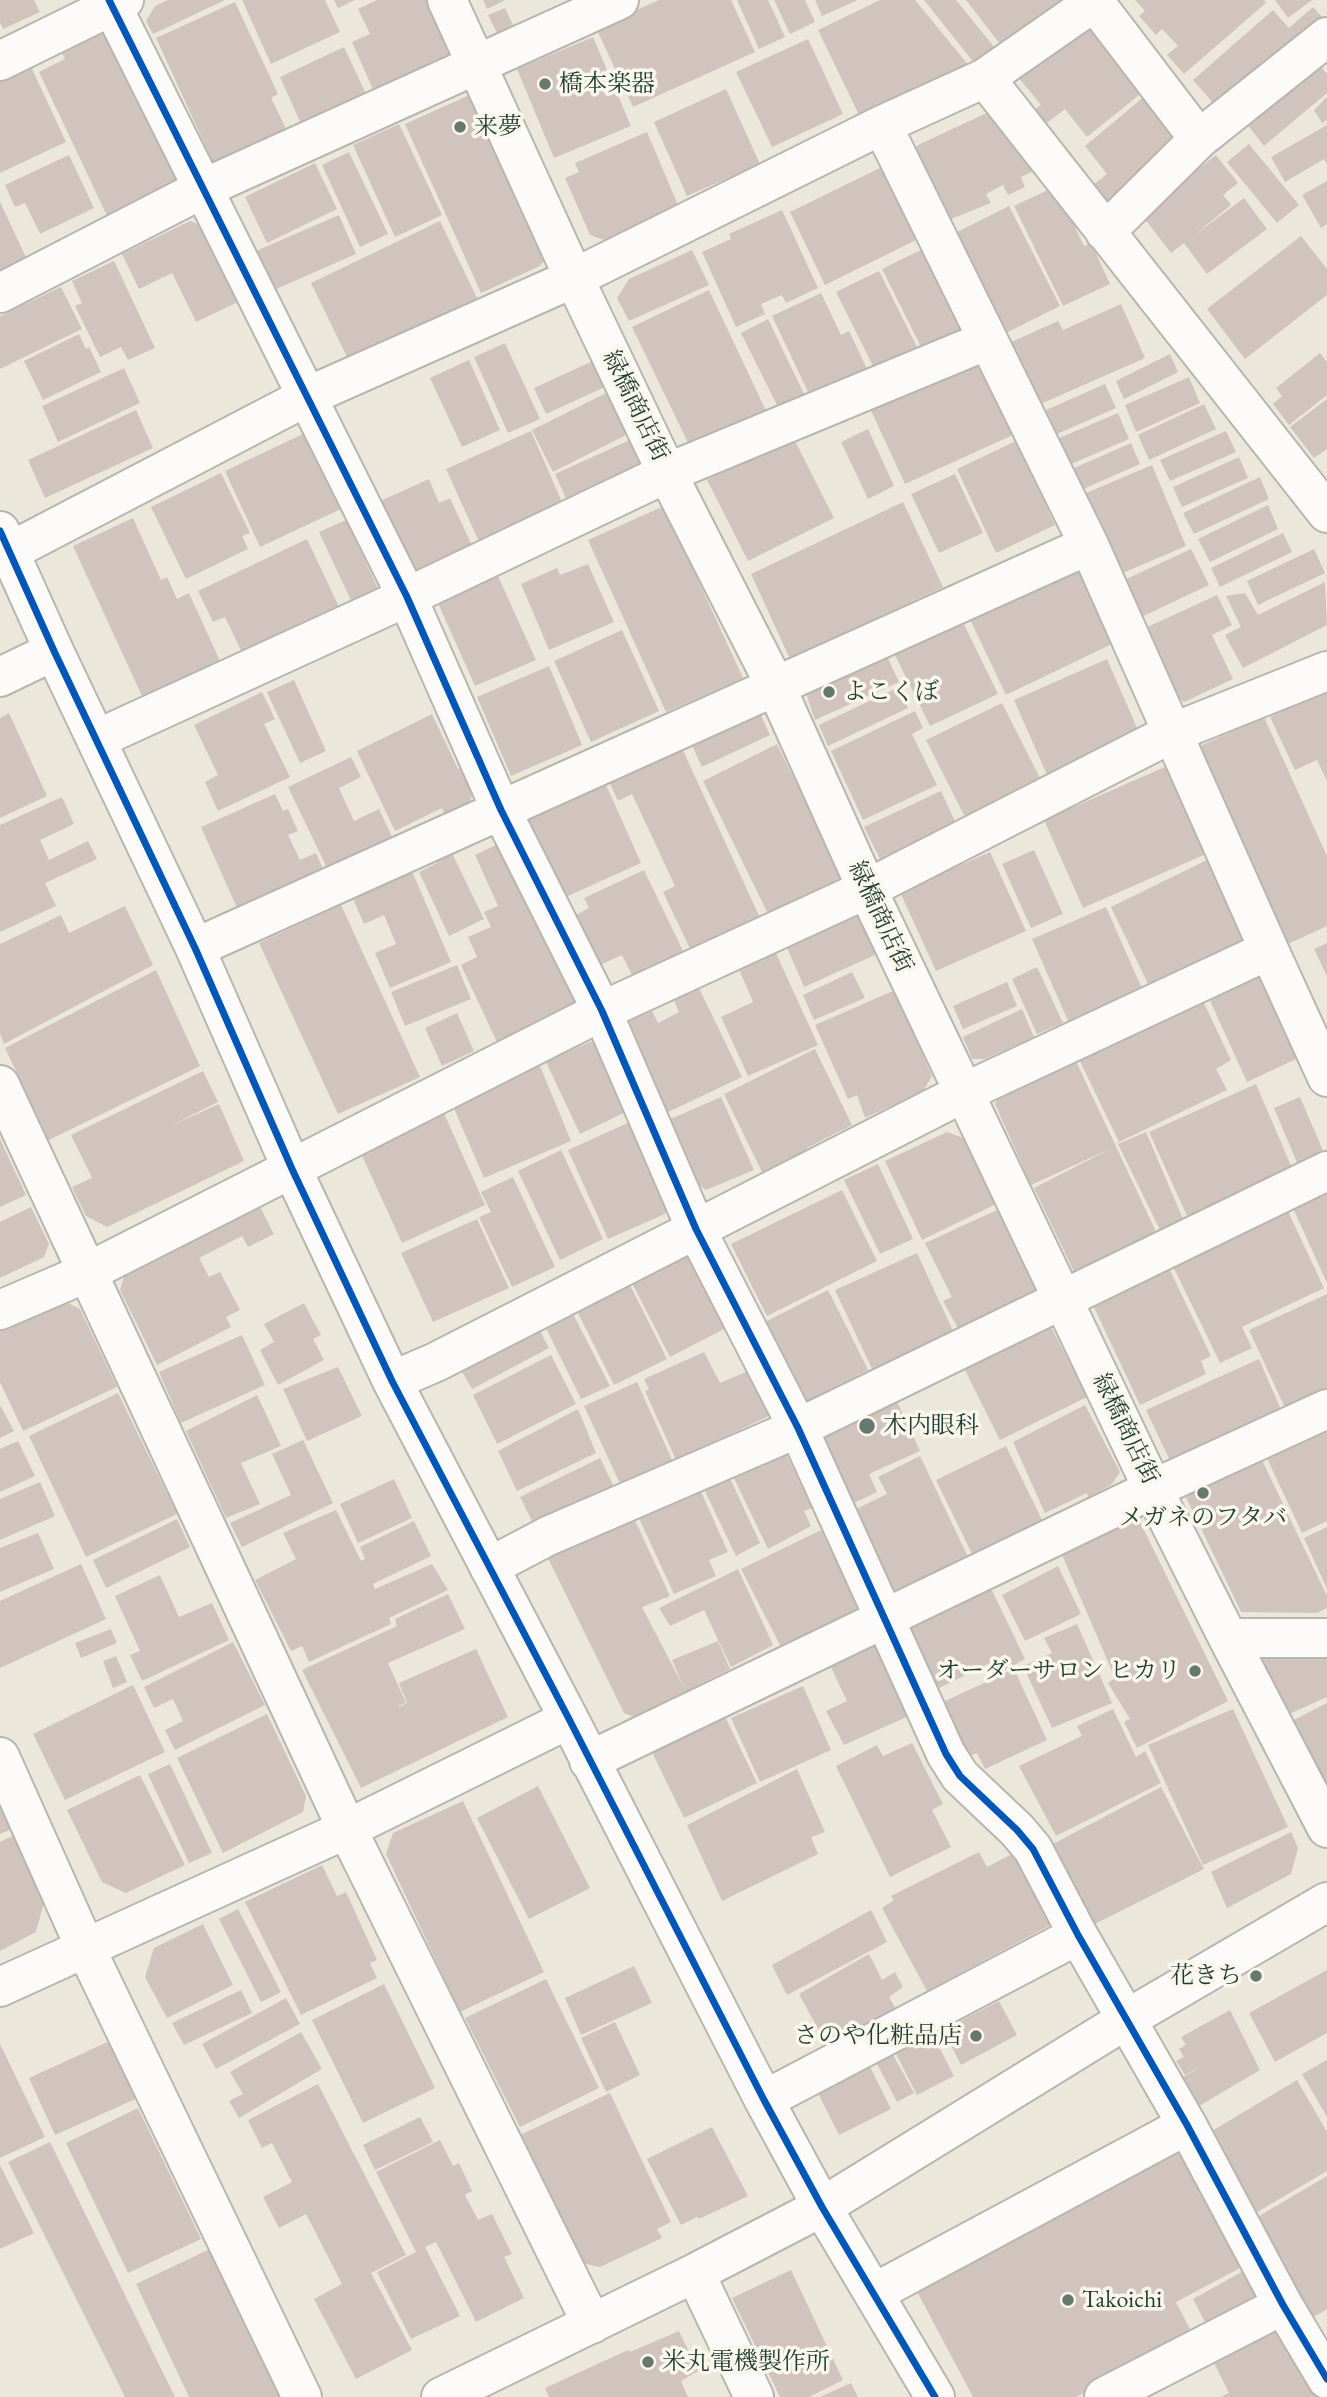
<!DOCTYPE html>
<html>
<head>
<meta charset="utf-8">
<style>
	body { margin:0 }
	canvas { display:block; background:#ece7db }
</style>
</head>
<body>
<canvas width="1327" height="2397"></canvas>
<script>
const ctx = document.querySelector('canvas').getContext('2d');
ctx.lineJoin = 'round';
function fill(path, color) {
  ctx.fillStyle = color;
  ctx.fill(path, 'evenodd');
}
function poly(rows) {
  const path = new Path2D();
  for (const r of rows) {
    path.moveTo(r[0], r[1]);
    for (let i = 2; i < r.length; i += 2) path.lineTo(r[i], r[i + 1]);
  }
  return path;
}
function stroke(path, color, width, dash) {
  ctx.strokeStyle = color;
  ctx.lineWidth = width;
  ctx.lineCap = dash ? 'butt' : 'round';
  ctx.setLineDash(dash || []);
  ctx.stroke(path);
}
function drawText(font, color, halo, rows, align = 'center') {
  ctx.font = font + ' "EB Garamond","Noto Serif JP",serif';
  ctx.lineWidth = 7;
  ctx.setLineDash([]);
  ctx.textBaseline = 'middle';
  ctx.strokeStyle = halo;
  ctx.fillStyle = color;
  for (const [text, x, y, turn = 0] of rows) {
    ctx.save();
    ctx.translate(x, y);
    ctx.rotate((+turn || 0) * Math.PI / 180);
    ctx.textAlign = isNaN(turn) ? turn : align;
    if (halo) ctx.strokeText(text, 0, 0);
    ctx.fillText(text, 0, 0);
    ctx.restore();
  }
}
fill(poly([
	[0,0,34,0,40,12,3,29,0,22],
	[168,0,225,0,153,34,146,21,155,6],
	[242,0,325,0,340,32,271,64],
	[334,0,355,0,338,8],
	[377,0,426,0,453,57,375,94,352,42,370,34,358,9],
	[483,0,505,0,487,9],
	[659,0,731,0,755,52,633,107,596,28],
	[737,0,768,0,785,37,759,49],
	[774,0,805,0,815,22,790,34],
	[815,0,858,0,822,16],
	[880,0,915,0,970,67,860,117,818,30],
	[924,0,956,0,995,48,975,64],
	[966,0,1065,0,1003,48],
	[1135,0,1264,0,1266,3,1184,74,1167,55,1178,46,1162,29,1156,35,1139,16,1145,11],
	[1275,0,1312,0,1288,18],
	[235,2,278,94,271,98,290,137,217,171,156,38],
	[1313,7,1324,19,1220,111,1193,80,1273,10,1289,28],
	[505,8,515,29,499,37,488,15],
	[1093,18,1149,87,1087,137,1065,109,1038,130,1026,116,1041,105,1018,77],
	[106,27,183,188,110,222,39,72,65,59,59,48],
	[593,37,631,126,554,158,517,69],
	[808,39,843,114,772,147,736,72],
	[344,47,367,96,302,126,280,77],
	[26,56,66,142,0,173,0,68],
	[1318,63,1327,74,1327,93,1264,146,1246,123],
	[726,89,760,164,687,196,654,122],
	[1151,91,1189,134,1103,216,1084,192,1107,174,1085,146],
	[474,93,548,256,540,266,481,293,405,124],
	[1327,97,1327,120,1322,123,1314,110],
	[995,109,1036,170,1021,177,1025,187,1008,195,1003,185,986,194,991,203,946,221,912,153,918,145],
	[399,124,442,215,395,237,353,145],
	[1327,125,1327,165,1324,159,1285,182,1271,157],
	[647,132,681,212,610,242,590,235,565,178,579,172,575,163],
	[1249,144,1299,205,1277,223,1227,162],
	[349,152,388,234,360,247,322,165],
	[69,155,94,208,40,234,25,203,15,207,5,185],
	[1216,155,1238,183,1223,195,1231,205,1192,237,1244,198,1267,229,1207,274,1184,243,1171,253,1141,214],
	[315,163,337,209,267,243,245,197],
	[890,163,921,226,913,231,918,239,825,285,790,212],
	[1327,181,1327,224,1321,228,1302,195],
	[1050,189,1055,202,1062,200,1084,246,1091,243,1110,284,1063,306,1014,206],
	[0,202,31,268,5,280,0,268],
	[1009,206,1060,306,1002,335,951,235],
	[782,210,818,288,786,303,782,295,761,304,765,314,736,327,702,252,731,239,729,234],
	[339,215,356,254,274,290,256,251],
	[190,221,207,228,242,300,196,322,172,273,139,289,122,254],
	[440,221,477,298,349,361,311,283],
	[1301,236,1327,269,1327,295,1245,359,1207,309],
	[929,246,970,328,923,351,882,269],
	[692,250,709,285,629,321,617,298,629,279],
	[114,261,155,348,128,360,121,347,100,357,75,306,82,303,72,281],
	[879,271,918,349,875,370,836,292],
	[61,287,82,329,0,369,0,316],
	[709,290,769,417,693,453,632,327],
	[821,293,841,335,849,331,867,369,810,396,772,316],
	[1121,304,1145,358,1036,406,1009,343,1058,321,1063,330],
	[768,319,805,396,779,409,741,333],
	[79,334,86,349,89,347,101,372,43,400,24,361],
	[505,343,540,419,508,433,474,357],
	[1320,353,1327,362,1327,395,1289,425,1273,404,1282,396,1276,388],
	[1170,354,1178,372,1124,399,1116,381],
	[970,358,983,366,1015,434,905,484,868,404],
	[469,360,500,430,462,447,430,378],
	[595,360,607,386,546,414,534,388],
	[124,368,140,403,58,442,42,406],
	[1189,377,1200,403,1136,432,1125,405],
	[1105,384,1116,408,1057,434,1046,410],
	[610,391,630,433,553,472,532,430],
	[1327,399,1327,449,1314,458,1290,427],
	[1204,404,1216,429,1149,460,1138,435],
	[136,410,153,448,45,498,28,460],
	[1118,413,1129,439,1069,465,1057,439],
	[868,429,894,486,868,499,841,442],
	[531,431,565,509,481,546,446,469],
	[1226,431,1236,452,1170,481,1160,460],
	[305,433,341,509,260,547,225,471],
	[793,437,834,518,748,561,707,480],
	[632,439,646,470,569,505,555,474],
	[1016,441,1055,525,996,553,957,469],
	[1131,443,1140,464,1081,490,1072,469],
	[1239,457,1248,478,1182,507,1173,487],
	[1152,465,1186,546,1118,575,1084,494],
	[221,473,250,533,242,536,248,549,186,579,151,507],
	[955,474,983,533,939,553,911,494],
	[1260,477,1269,499,1194,534,1183,513],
	[429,479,439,503,450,498,473,548,410,577,376,503],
	[903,502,943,587,790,659,751,574],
	[1268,505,1278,529,1210,562,1198,539],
	[664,506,743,678,666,712,588,540],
	[133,518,161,580,167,577,177,599,189,593,225,672,147,707,73,546],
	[346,520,381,595,354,607,319,532],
	[1283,533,1292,552,1220,587,1211,568],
	[307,539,340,609,243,655,225,617,213,622,198,591],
	[1191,549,1209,585,1137,619,1120,582],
	[1314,549,1325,573,1258,605,1247,581],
	[1073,558,1114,643,1006,695,965,609],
	[588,564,614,622,549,650,521,584,557,568,560,575],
	[497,574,536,660,475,686,437,601],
	[1325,582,1327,625,1243,668,1225,635,1241,627,1226,596,1245,593,1258,615],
	[1217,595,1232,625,1212,635,1233,679,1184,702,1171,692,1141,630],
	[958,612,998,694,930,726,890,645],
	[622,630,659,711,591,742,554,661],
	[884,650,899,682,815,720,807,696,814,682],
	[1107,659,1141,737,1048,777,1014,700],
	[549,666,582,745,511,776,477,697],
	[294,680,326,751,300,763,267,692],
	[899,687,908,708,828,746,819,725],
	[1327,690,1327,781,1317,760,1295,770,1270,717],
	[262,692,275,719,264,724,290,777,218,811,205,782,218,775,194,725],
	[755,702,770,735,702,767,687,735],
	[1002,703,1043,784,967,821,926,740],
	[915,711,923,728,912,734,937,785,863,820,831,751],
	[9,713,47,796,0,818,0,718],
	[432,714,458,769,463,766,475,788,468,806,445,816,442,808,395,831,357,751],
	[1264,717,1327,856,1327,926,1288,944,1223,799,1215,802,1191,750],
	[680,744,761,920,692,953,663,892,675,886,632,794,618,801,607,777],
	[777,744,841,875,838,884,769,916,703,781],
	[351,757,361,777,339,788,354,821,379,809,393,839,328,870,288,787],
	[1167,766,1206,854,1083,908,1044,820],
	[603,778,641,863,559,900,522,815],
	[941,791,958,828,882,863,864,827],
	[275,794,283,811,288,809,298,831,288,835,300,860,316,853,324,871,238,910,201,827],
	[62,797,74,824,40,840,49,860,88,841,97,859,45,883,56,906,0,932,0,825],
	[500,843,576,1006,497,1042,461,965,477,957,468,937,491,927,484,912,498,906,475,855],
	[450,849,484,919,449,936,419,872,437,863,434,857],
	[1034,850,1063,914,1031,928,1002,864],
	[990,852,1026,931,936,971,900,892],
	[1215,856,1255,937,1149,986,1111,907],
	[411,869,451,962,390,988,375,953,396,944,384,915,364,924,351,894],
	[644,870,683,951,632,975,622,955,600,965,576,915,589,908,584,898],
	[341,905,420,1077,338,1114,259,943],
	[125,906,153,965,4,1044,0,1033,0,944,61,915,69,933],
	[1106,907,1143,991,1069,1023,1032,939],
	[857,914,875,955,804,987,786,945],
	[1327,943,1327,976,1314,949],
	[774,949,818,1045,748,1076,721,1017,753,1002,738,967],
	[457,965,471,999,405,1026,391,992],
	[1269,966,1309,1053,1247,1082,1207,994],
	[1037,967,1063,1023,1037,1034,1012,979],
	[156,970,200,1066,49,1140,5,1048],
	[852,972,865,998,814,1020,803,995],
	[1007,982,1017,1006,963,1029,953,1006],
	[698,986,742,1077,664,1114,621,1025,652,1011,658,1023,679,1012,673,998],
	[895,990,932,1076,923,1091,865,1118,857,1095,848,1099,815,1025],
	[1201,997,1231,1060,1216,1069,1227,1090,1119,1142,1077,1055],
	[1022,1009,1034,1037,985,1059,972,1059,963,1037],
	[457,1013,474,1051,442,1066,425,1028],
	[594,1040,628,1111,580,1134,546,1062],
	[815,1049,852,1125,807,1148,807,1154,763,1174,724,1094],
	[1074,1057,1159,1238,1077,1278,1034,1188,1112,1148,1031,1185,995,1104,1002,1091],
	[540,1066,571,1141,484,1178,452,1104],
	[203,1071,218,1102,170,1126,219,1104,244,1161,107,1227,86,1216,72,1187,92,1178,71,1135],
	[1256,1084,1292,1168,1188,1218,1149,1132],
	[721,1097,754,1170,706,1190,694,1181,666,1121],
	[1300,1097,1324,1153,1298,1165,1274,1108],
	[443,1111,485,1205,402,1243,359,1149],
	[632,1121,669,1203,665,1214,608,1239,568,1150],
	[947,1132,963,1138,996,1204,922,1240,885,1161],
	[1146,1132,1183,1219,1160,1230,1118,1144],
	[0,1139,26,1195,0,1207],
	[561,1150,603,1239,560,1260,518,1171],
	[878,1164,913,1239,880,1254,844,1180],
	[513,1177,555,1267,512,1287,479,1217,491,1212,481,1192],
	[842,1190,877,1261,767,1316,731,1244],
	[1327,1190,1327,1283,1292,1206],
	[259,1205,274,1234,248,1247,242,1236,199,1258,209,1277,220,1272,240,1310,226,1317,231,1327,157,1365,120,1290,125,1273],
	[31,1207,49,1244,44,1257,0,1278,0,1222],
	[1286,1207,1324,1288,1242,1327,1252,1348,1220,1363,1171,1262],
	[999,1209,1037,1291,958,1328,943,1301,952,1297,925,1243],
	[477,1219,509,1288,433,1322,401,1253],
	[690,1252,728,1327,670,1357,631,1281],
	[917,1253,954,1333,873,1371,835,1290],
	[1167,1264,1211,1356,1201,1361,1206,1374,1140,1405,1091,1301],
	[629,1283,667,1359,614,1385,576,1309],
	[828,1290,868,1370,801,1404,761,1324],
	[1327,1294,1327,1391,1286,1410,1249,1330],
	[57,1297,80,1309,117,1387,23,1431,0,1382,0,1326],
	[304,1303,321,1335,313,1339,324,1360,278,1385,260,1350,274,1342,264,1324],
	[570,1308,610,1386,581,1399,543,1322],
	[1046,1317,1087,1397,1000,1440,960,1360],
	[536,1323,549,1348,472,1389,461,1370],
	[242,1335,265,1385,181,1423,159,1372],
	[704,1352,720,1383,748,1371,771,1415,676,1460,645,1391,649,1390,644,1379],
	[551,1355,576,1404,497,1444,473,1395],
	[1259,1359,1282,1412,1171,1463,1146,1410],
	[338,1367,362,1416,307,1441,283,1389],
	[637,1382,673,1462,622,1488,584,1406],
	[118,1393,177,1514,86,1557,29,1436],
	[893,1393,920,1451,869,1474,877,1492,846,1507,811,1432],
	[257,1395,281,1446,241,1463,260,1504,226,1518,186,1431],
	[0,1405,14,1431,0,1438],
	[1085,1405,1120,1472,1112,1484,1088,1498,1087,1493,1045,1513,1013,1442],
	[578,1409,596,1453,517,1491,498,1451],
	[1327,1428,1327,1521,1302,1533,1266,1456],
	[303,1440,333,1503,242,1547,230,1523,291,1495,272,1454],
	[18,1441,35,1476,0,1492,0,1449],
	[1006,1446,1043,1522,973,1556,936,1480],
	[776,1450,786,1454,812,1508,804,1511,811,1526,768,1549,730,1470],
	[920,1456,969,1559,898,1592,883,1586,848,1513,887,1494,878,1477],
	[600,1458,614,1487,534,1525,520,1497],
	[1261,1458,1327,1596,1327,1608,1317,1613,1241,1612,1185,1495],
	[727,1472,760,1543,736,1556,702,1485],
	[394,1479,412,1518,358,1543,340,1504],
	[40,1482,55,1516,0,1540,0,1499],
	[698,1485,728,1552,709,1560,716,1576,674,1594,637,1514],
	[336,1510,361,1561,365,1559,360,1547,414,1521,431,1556,373,1584,375,1589,432,1564,448,1590,389,1618,391,1624,309,1662,302,1646,291,1651,255,1580,296,1559,283,1533],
	[633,1516,670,1596,642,1607,684,1688,672,1660,718,1641,730,1669,634,1717,624,1713,547,1556],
	[1128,1516,1139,1520,1228,1701,1137,1748,1124,1722,1130,1719,1108,1683,1115,1678,1060,1550],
	[177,1519,190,1547,106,1588,93,1560],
	[1327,1527,1327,1589,1304,1538],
	[821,1530,859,1609,781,1647,741,1569],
	[38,1533,54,1569,0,1592,0,1548],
	[81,1564,106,1619,0,1668,0,1601],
	[1058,1566,1081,1614,1025,1641,1002,1595],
	[738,1569,773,1645,731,1667,704,1610,670,1626,659,1608],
	[160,1575,179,1617,212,1603,229,1640,142,1681,130,1655,140,1651,115,1596],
	[989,1584,1025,1659,998,1674,992,1662,935,1690,906,1623],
	[448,1594,465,1629,388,1663,406,1703,398,1706,399,1707,409,1702,407,1703,399,1683,476,1649,508,1717,361,1788,302,1670,397,1626,395,1619],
	[1077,1624,1112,1703,1052,1728,1023,1666,1052,1653,1044,1638],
	[111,1629,117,1643,81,1658,75,1643],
	[233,1642,265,1705,175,1750,165,1730,183,1721,173,1699,154,1708,144,1687],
	[874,1644,911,1715,844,1745,826,1711,847,1701,830,1665],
	[1322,1648,1327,1657,1327,1697,1287,1715,1259,1653],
	[116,1656,127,1682,113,1688,103,1661],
	[1014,1669,1047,1740,985,1769,977,1753,969,1756,943,1702],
	[133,1685,165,1752,65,1800,33,1734],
	[803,1686,831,1750,760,1782,731,1718],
	[1327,1703,1327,1800,1290,1722],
	[721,1708,757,1783,684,1818,648,1744],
	[1113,1709,1136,1757,1145,1751,1161,1783,1056,1836,1019,1766,1082,1736,1077,1726],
	[1233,1709,1288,1827,1203,1865,1148,1745],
	[267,1714,306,1796,303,1812,223,1853,177,1758],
	[912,1743,943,1804,932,1810,951,1847,890,1877,836,1766,877,1745,883,1756],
	[170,1764,212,1853,189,1863,148,1774],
	[797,1769,825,1832,811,1837,818,1854,722,1901,687,1825],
	[140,1775,185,1865,126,1893,102,1882,67,1810],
	[538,1786,590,1888,529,1919,477,1818],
	[1161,1787,1204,1869,1093,1925,1051,1845],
	[463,1801,544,1972,460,2012,386,1854,393,1833],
	[0,1803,12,1829,0,1834],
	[1291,1832,1298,1848,1291,1874,1227,1908,1211,1872],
	[14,1835,45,1899,36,1932,0,1951,0,1842],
	[979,1852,987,1867,1016,1852,1054,1923,927,1991,882,1908,894,1900,891,1896],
	[322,1865,337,1896,346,1892,377,1960,370,1963,377,1978,301,2015,245,1902],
	[238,1909,281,1992,261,2002,219,1919],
	[871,1910,887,1942,787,1995,772,1965],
	[203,1924,233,1985,167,2018,145,1977,154,1948],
	[869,1954,882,1980,895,1972,903,1987,889,1997,898,2013,829,2049,799,1994],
	[634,1966,652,2003,581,2035,565,1998],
	[1327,1970,1327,2033,1275,2062,1249,2013],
	[546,1979,599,2088,520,2127,465,2018],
	[384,1984,435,2088,363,2123,312,2020],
	[241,1990,252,2013,184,2045,172,2023],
	[286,1998,300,2024,216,2069,202,2044],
	[999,2001,1017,2035,961,2065,943,2030],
	[1230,2010,1260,2070,1194,2109,1178,2080,1205,2064,1185,2075,1176,2061,1184,2057,1179,2049,1186,2045,1181,2037],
	[615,2022,640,2075,606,2092,581,2038],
	[301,2032,322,2069,239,2118,229,2101,243,2094,230,2072],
	[932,2033,954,2076,917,2095,895,2052],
	[114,2039,140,2097,55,2135,29,2078],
	[0,2044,45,2137,0,2158],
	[892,2053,914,2093,897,2102,876,2062],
	[1327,2060,1327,2117,1302,2074],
	[868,2063,891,2109,839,2135,816,2089],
	[1297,2080,1327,2132,1327,2171,1254,2214,1207,2134],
	[318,2084,406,2255,371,2273,412,2350,356,2379,314,2299,342,2284,306,2214,279,2228,263,2197,292,2182,272,2143,262,2148,248,2120],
	[610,2093,671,2222,657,2229,662,2238,600,2267,581,2263,520,2135],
	[138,2108,201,2239,128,2273,66,2143],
	[420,2117,433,2142,375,2170,363,2145],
	[712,2127,748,2196,699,2219,697,2217,681,2225,647,2159],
	[440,2140,453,2166,459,2163,472,2191,465,2195,478,2220,492,2214,512,2254,504,2257,524,2298,476,2322,436,2242,425,2247,460,2316,411,2339,377,2272,416,2252,376,2172],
	[50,2142,175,2397,125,2397,8,2162],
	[1178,2147,1240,2268,1176,2302,1194,2337,1076,2397,973,2397,912,2282],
	[0,2165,34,2233,0,2249],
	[1327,2176,1327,2309,1312,2318,1254,2219],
	[210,2249,280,2397,189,2397,136,2284],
	[791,2270,843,2380,809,2397,780,2397,732,2298],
	[1245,2270,1262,2297,1209,2330,1193,2299],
	[1279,2328,1318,2397,1221,2397,1229,2393,1214,2363],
	[679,2331,698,2371,681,2381,688,2397,549,2397,545,2388,628,2350,630,2352],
	[851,2383,858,2397,820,2397]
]), '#d1c4be');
const minor = poly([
	[109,0,407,597,501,810,602,1011,696,1229,798,1428,946,1754,960,1776,1017,1830,1033,1849,1078,1935,1187,2125,1283,2305,1327,2379],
	[447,0,574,278,667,473,775,685,867,889,1153,1489,1228,1638,1327,1828],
	[1093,0,1199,139],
	[0,61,124,0],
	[985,78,1327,513],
	[882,125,1089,545,1269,950,1327,1077],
	[1105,232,1199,139,1327,37],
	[0,293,202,189,619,0],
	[0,531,54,651,195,948,292,1169,392,1381,569,1719,764,2100,822,2207,935,2397],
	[9,552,306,397,574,278,882,125,985,78,1097,0],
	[0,677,54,651],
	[97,739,407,597,667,473,988,340],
	[195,948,1089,545],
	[0,1085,347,1829,592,2324],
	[0,1310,86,1273,602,1011,867,889,1172,733,1327,671],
	[392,1381,436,1362,963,1093,1269,950],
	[489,1567,548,1536,798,1428,1327,1171],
	[1228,1638,1327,1638],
	[0,1757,85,1947,302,2397],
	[589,1761,1153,1489,1327,1409],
	[0,1987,347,1829,569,1719],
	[764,2100,1078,1935],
	[695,2273,754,2397],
	[874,2293,1187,2125],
	[441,2397,695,2273,822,2207,1127,2019,1327,1902],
	[1104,2397,1283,2305]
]);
stroke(minor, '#b7b7ae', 42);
stroke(minor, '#fcfbfa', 38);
stroke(poly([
	[109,0,407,597,501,810,602,1011,696,1229,798,1428,946,1754,960,1776,1017,1830,1033,1849,1078,1935,1187,2125,1283,2305,1327,2379],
	[0,531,54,651,195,948,292,1169,392,1381,569,1719,764,2100,822,2207,935,2397]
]), '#0057b8', 7);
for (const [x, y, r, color] of [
	[545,84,7,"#67786e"],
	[460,127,7,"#67786e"],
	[829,692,7,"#67786e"],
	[867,1426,9,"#67786e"],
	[1203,1493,7,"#67786e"],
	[1195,1671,7,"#67786e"],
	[1256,1976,7,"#67786e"],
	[976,2036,7,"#67786e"],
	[1068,2300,7,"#67786e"],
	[648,2362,7,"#67786e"]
]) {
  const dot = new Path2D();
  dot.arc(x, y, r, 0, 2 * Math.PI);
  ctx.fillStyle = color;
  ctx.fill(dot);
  stroke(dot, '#fbf7ec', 2.5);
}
drawText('24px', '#1f3d34', '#fbf7ec', [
	["橋本楽器",559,84],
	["来夢",474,127],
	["よこくぼ",843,692],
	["木内眼科",883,1426],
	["メガネのフタバ",1203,1518,"center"],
	["オーダーサロン ヒカリ",1181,1671,"right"],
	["花きち",1242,1976,"right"],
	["さのや化粧品店",962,2036,"right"],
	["Takoichi",1082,2300],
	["米丸電機製作所",662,2362]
], 'left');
drawText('24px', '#1f3d34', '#fbf7ec', [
	["緑橋商店街",635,406,64],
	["緑橋商店街",880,917,65],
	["緑橋商店街",1125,1429,64]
]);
</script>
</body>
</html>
